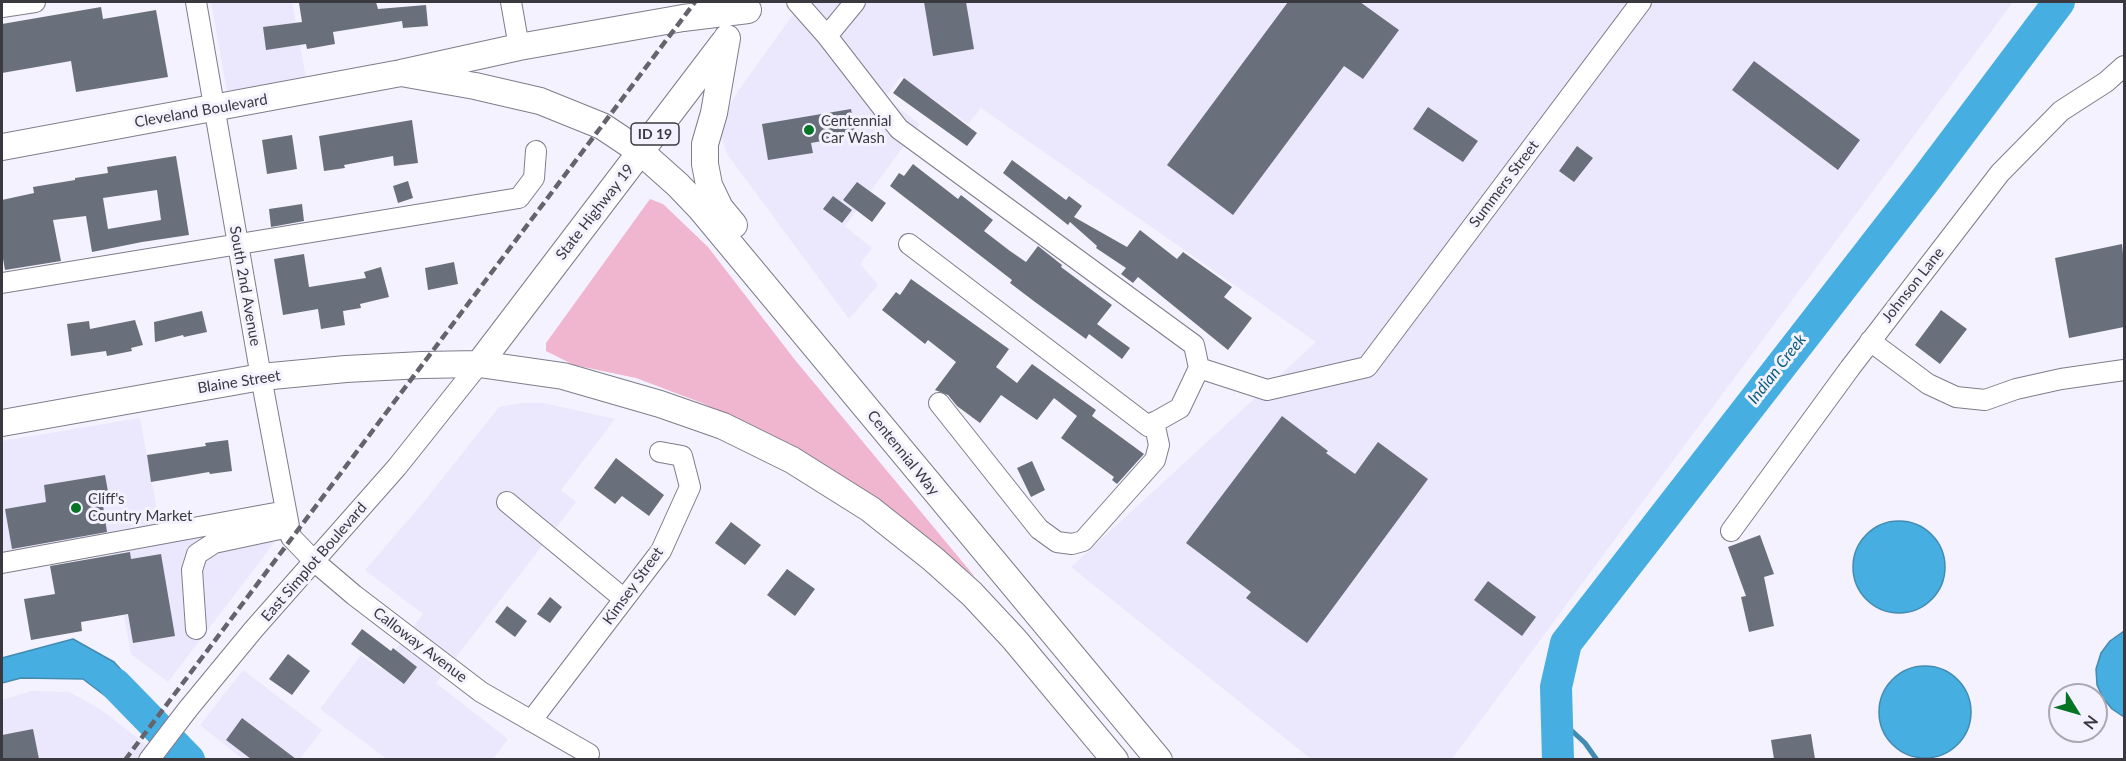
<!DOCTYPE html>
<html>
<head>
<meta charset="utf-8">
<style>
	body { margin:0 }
	#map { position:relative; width:2126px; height:761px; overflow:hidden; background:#f4f2fe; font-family:Lato,sans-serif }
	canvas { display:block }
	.frame { position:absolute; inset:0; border:3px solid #3a393f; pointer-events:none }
	.north { position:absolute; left:2048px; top:683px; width:60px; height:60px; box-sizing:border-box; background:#f4f2fe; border:2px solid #aaa8b2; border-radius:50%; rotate:127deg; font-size:16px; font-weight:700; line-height:24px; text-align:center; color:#3a393f }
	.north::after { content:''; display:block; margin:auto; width:21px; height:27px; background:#067325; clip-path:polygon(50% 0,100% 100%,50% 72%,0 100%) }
</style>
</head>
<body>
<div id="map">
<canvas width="2126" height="761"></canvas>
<div class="frame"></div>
<div class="north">N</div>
</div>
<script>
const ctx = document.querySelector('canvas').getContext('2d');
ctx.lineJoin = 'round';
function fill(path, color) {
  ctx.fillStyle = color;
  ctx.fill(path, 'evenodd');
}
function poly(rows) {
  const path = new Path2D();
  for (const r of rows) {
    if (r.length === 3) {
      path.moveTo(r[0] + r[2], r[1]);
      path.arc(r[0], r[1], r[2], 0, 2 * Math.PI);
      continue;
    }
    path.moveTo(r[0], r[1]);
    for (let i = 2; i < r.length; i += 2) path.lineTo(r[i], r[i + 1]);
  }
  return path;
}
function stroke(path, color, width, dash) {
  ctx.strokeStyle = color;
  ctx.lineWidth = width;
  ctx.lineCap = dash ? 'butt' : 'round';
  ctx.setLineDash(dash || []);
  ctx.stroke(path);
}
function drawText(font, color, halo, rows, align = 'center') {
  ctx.font = font + ' Lato,sans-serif';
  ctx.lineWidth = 6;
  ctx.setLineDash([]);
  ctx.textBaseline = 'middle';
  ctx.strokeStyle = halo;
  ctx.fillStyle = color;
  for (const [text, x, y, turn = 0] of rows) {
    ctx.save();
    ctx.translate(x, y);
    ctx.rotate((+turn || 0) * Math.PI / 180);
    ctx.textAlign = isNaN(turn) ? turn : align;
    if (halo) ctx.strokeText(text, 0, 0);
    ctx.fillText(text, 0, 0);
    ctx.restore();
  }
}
fill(poly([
	[211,2,292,2,306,78,227,91],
	[802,2,2013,2,1452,759,1311,759,1071,567,1316,342,981,108,968,124,901,76,885,98,920,124,845,226,872,248,860,264,878,285,849,319,727,154,718,127,738,91],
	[523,403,544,403,615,419,561,490,576,502,436,683,508,739,493,759,387,759,320,709,361,655,381,669,423,614,365,570,423,503,499,407],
	[140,418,163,543,270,524,274,543,168,682,131,654,112,552,2,573,2,441],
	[243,670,322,730,300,759,244,760,200,725],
	[31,691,69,692,100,709,165,759,2,760,2,700]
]), '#ebe8fd');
fill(poly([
	[650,199,663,204,708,247,795,360,975,577,889,508,793,446,702,403,636,378,574,365,546,351,546,343]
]), '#f0b5cf');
const water = poly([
	[1899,567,46],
	[2124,631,2124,717,2112,709,2103,698,2097,685,2096,669,2101,653,2110,641,2124,631],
	[73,639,114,662,152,704,137,720,83,679,21,678,2,683,2,658,73,639],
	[1925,712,46]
]);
fill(water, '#47aee1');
stroke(water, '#438bb0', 1.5);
stroke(poly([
	[1557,717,1585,743,1597,760]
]), '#438bb0', 5);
stroke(poly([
	[115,684,189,760],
	[1558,760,1556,687,1566,643,1923,183,2059,2]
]), '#47aee1', 32);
fill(poly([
	[309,2,376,2,378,9,426,5,428,26,403,28,402,21,333,32,335,44,307,49,306,44,266,50,263,27,302,22,299,3],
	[924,2,966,2,974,49,933,56],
	[1288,2,1360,2,1399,30,1363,79,1344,66,1233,215,1167,165],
	[101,7,103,19,156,10,168,77,76,92,71,61,2,73,2,24],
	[1754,61,1860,140,1838,170,1732,90],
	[904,78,977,133,967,146,893,93],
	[1428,107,1478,141,1463,162,1413,129],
	[851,109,856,135,811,143,813,153,768,160,762,124],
	[412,120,418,163,394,166,393,156,344,165,345,168,324,171,319,136],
	[292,135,297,169,267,174,262,140],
	[1577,146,1593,158,1574,182,1559,171],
	[176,156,189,235,142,242,92,252,86,216,53,220,61,261,5,270,2,253,2,200,34,193,33,187,75,180,75,178,108,173,107,167],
	[157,190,161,220,108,229,103,198],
	[1012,160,1066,200,1069,196,1082,206,1074,217,1127,247,1140,230,1177,259,1183,252,1232,287,1224,297,1252,318,1228,350,1138,277,1133,283,1121,274,1126,268,1096,248,1097,246,1070,222,1068,225,1003,173],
	[913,164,958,199,961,195,993,220,984,231,1010,251,1026,262,1038,246,1062,265,1061,267,1112,305,1097,324,1130,348,1122,359,1089,334,1086,339,1035,302,1010,283,1012,280,890,186,899,173,904,176],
	[408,181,413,198,398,203,393,186],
	[857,182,886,203,872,222,843,200],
	[833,196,852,210,842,223,823,209],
	[302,204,304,221,271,227,269,209],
	[2122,244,2124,264,2124,327,2069,338,2055,258],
	[304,254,309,287,366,278,364,272,381,267,389,297,360,304,361,308,343,311,345,325,321,329,318,309,283,315,274,259],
	[454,262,458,284,428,290,425,268],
	[911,279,1009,349,996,367,1017,383,1032,364,1096,410,1092,416,1144,454,1117,484,1112,480,1114,477,1061,438,1077,416,1054,398,1037,420,1001,395,980,423,957,406,948,395,935,390,956,362,928,340,925,344,882,310,896,292,900,295],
	[1941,310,1967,329,1940,364,1915,345],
	[202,311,207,332,184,337,183,335,155,342,154,322],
	[135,320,143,345,131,348,132,351,107,356,106,351,71,356,67,324,89,321,90,329],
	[1282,416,1328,451,1326,453,1355,474,1378,442,1428,479,1307,643,1246,598,1251,592,1186,543],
	[228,440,232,471,210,474,209,472,151,482,147,455,206,446,205,443],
	[616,458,664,495,649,516,622,496,615,504,594,488],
	[1032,461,1045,490,1031,497,1017,468],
	[105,475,109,497,102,499,107,532,12,549,5,509,46,502,44,485],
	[731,522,761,545,745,565,715,543],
	[1760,535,1774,574,1764,577,1774,626,1749,632,1741,597,1746,596,1728,547],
	[130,552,131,559,161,554,175,636,133,643,128,614,81,622,82,631,31,640,24,599,55,594,50,566],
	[787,569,815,589,795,616,767,595],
	[1488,581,1536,617,1522,636,1474,600],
	[550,597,562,607,550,623,537,614],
	[507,606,527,621,515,637,495,622],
	[362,629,391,651,393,648,417,667,404,684,351,644],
	[288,654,310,671,292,695,269,679],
	[242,718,296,759,251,759,226,740],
	[33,729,39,759,2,759,2,735],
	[1811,734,1815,759,1774,759,1771,740]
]), '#6a707b');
const minor = poly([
	[196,2,261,377,291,537,314,561,354,595,481,692,589,754],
	[511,2,519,47],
	[797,2,827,36,899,129,1194,345,1199,368,1180,408,1148,426,909,244],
	[2,7,35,2],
	[827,36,855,2],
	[2,283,519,198,534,178,536,151],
	[1870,341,1928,384,1956,397,1985,400,2016,389,2061,379,2124,370],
	[1199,368,1267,390,1367,367,1641,2],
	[939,403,1039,529,1057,542,1072,544,1083,541,1155,460,1159,445,1154,422],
	[507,502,624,599],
	[1731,531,1850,368,2000,173,2061,111,2106,82,2124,66],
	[2,563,286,511],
	[196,629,192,570,197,554,214,543,289,527],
	[531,721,661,551,690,487,682,456,660,452],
	[149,760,188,709,254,629,397,467,479,364]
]);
const major = poly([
	[727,38,714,113,705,144,705,164,709,185,720,208,734,225],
	[401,73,475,86,540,101,602,126,641,152,678,185,700,208,1159,760],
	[2,147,401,73,519,47,683,18,748,10],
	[479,364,724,42],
	[2,423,261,377,346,369,422,365,479,364,563,376,660,404,723,426,792,460,870,509,933,559,972,594,1014,639,1115,760]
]);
stroke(minor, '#7f7d8a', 22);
stroke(major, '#7f7d8a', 28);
stroke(minor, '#fff', 20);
stroke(major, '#fff', 26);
stroke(poly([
	[125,760,695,2]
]), '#65636b', 4.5, [9, 4.5]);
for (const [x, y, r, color] of [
	[809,130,6,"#067325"],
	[76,508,6,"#067325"]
]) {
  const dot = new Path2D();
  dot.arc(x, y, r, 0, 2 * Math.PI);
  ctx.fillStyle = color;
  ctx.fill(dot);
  stroke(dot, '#f4f2fe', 2);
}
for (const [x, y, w] of [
	[655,134,48]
]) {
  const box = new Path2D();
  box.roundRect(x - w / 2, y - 11, w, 22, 4.5);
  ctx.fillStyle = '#f4f2fe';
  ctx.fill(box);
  stroke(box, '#3a393f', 1.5);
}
drawText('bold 14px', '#3a393f', null, [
	["ID 19",655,134]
]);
drawText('15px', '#3a393f', '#f4f2fe', [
	["Cleveland Boulevard",201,111,-10],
	["Summers Street",1504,184,-53],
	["State Highway 19",595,212,-52],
	["Johnson Lane",1913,285,-52],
	["South 2nd Avenue",245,286,80],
	["Blaine Street",239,382,-9],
	["Centennial Way",903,453,51],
	["East Simplot Boulevard",314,562,-49],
	["Kimsey Street",633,586,-54],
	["Calloway Avenue",420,645,37]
]);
drawText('15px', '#3a393f', '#f4f2fe', [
	["Centennial",821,121],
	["Car Wash",821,138],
	["Cliff's",88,499],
	["Country Market",88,516]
], 'left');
drawText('italic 16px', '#0b5c7f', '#f4f2fe', [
	["Indian Creek",1777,369,-52]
]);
</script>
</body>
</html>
